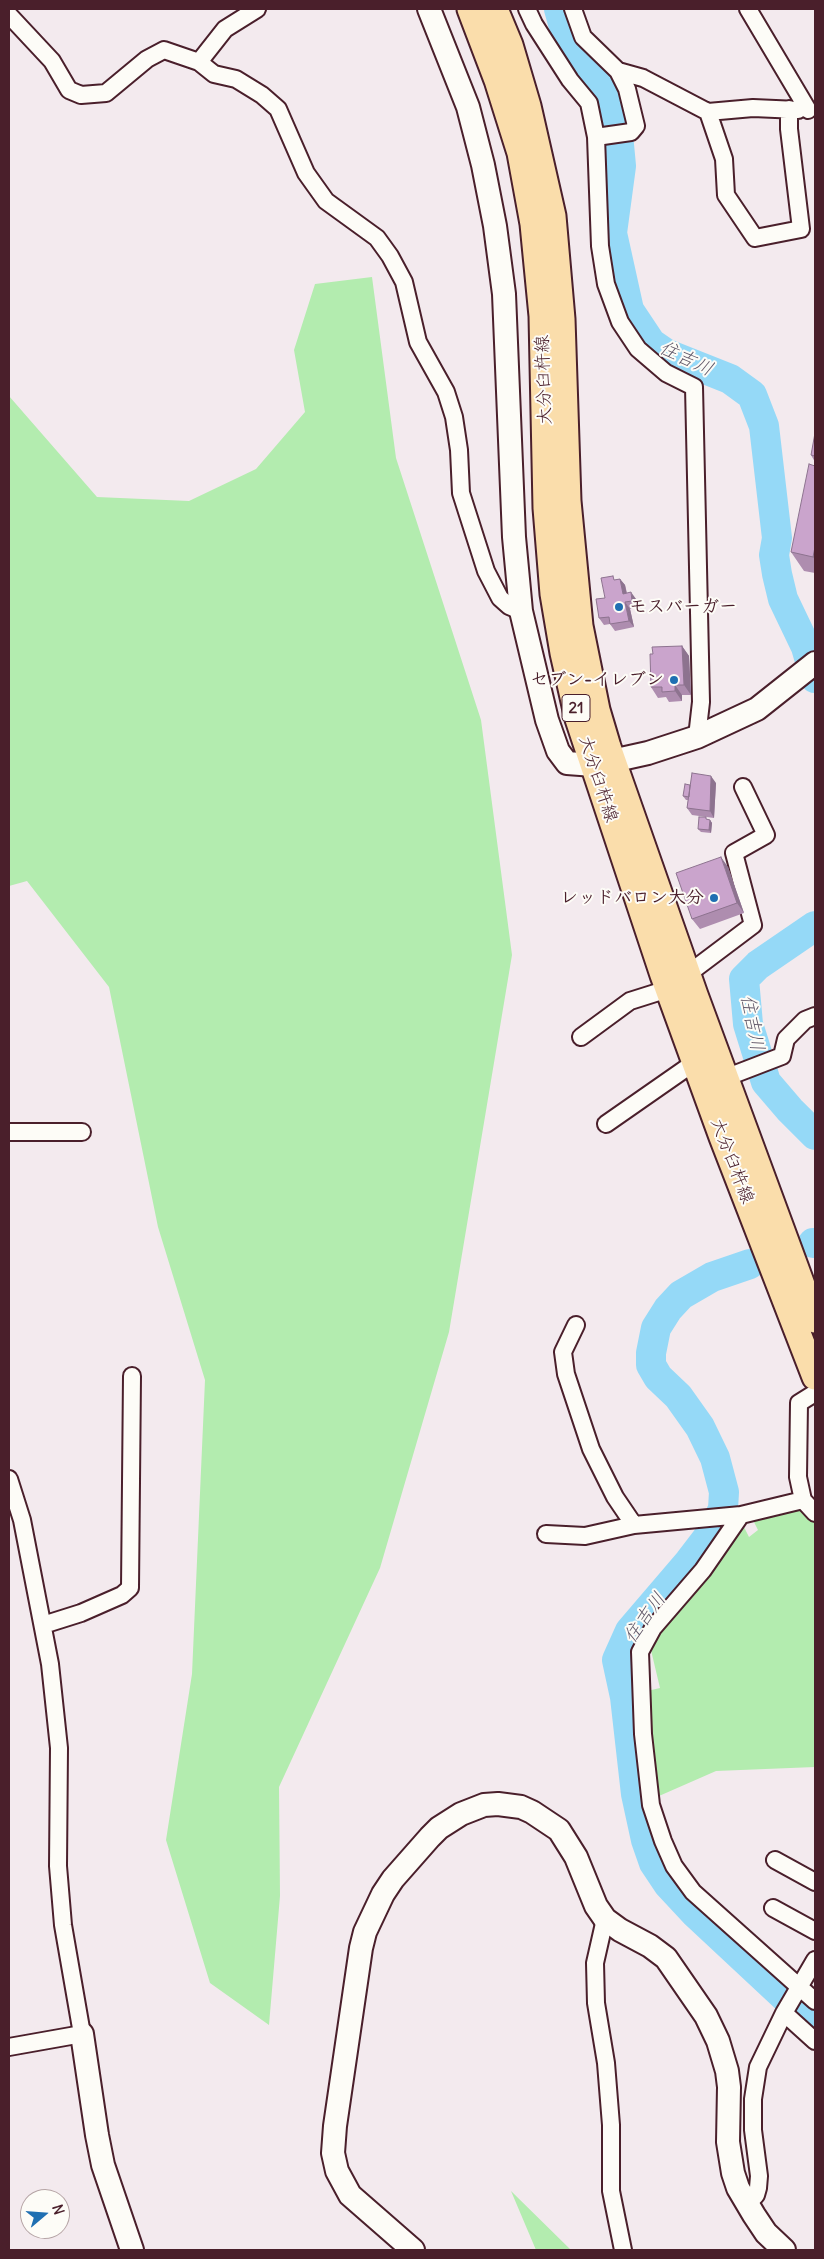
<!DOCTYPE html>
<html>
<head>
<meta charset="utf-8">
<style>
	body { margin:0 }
	#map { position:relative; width:824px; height:2259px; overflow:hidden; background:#f3eaee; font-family:Delius,sans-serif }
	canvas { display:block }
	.frame { position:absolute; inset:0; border:10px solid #4a1f2b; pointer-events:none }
	.north { position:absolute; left:20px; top:2189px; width:50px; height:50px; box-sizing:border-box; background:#fdfcf7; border:1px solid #b5a4a5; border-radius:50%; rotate:72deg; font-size:14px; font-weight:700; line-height:20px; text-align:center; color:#4a1f2b }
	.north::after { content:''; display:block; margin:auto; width:18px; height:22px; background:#1f6fb2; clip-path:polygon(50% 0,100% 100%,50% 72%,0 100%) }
</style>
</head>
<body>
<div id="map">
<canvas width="824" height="2259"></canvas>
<div class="frame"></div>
<div class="north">N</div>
</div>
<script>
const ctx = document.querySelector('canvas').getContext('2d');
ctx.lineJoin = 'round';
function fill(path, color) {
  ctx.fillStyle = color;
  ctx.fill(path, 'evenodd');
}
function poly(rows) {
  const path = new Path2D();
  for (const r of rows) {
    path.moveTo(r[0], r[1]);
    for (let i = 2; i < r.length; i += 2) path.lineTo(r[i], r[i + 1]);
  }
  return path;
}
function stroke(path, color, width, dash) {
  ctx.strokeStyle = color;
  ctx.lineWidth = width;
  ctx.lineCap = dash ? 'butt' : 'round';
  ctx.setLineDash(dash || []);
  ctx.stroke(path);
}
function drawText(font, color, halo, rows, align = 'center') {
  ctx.font = font + ' Delius,"Klee One",sans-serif';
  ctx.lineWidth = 4;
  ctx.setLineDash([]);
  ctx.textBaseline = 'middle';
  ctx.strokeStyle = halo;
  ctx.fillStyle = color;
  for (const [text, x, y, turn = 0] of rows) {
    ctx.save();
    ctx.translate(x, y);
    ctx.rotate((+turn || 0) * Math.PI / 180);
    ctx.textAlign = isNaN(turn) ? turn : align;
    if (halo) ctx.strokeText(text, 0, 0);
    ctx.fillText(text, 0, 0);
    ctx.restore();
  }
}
fill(poly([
	[372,277,396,458,481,720,512,955,449,1332,380,1568,279,1787,280,1896,269,2025,210,1983,166,1840,192,1674,205,1380,158,1227,109,987,27,881,9,886,9,396,97,497,189,501,256,469,305,412,294,350,315,284],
	[799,1508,815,1521,815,1767,716,1771,659,1796,647,1691,660,1688,650,1646,717,1566,741,1530,744,1527,749,1537,758,1530,752,1518],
	[511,2191,571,2250,536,2250]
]), '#b3ecaf');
stroke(poly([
	[559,9,569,45,578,58,609,91,616,113,621,166,612,233,629,310,651,343,667,354,730,379,752,395,764,426,777,538,774,555,777,574,783,599,806,647,815,678],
	[815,926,758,965,744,979,748,1024,766,1082,790,1110,815,1135],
	[813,1243,815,1243],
	[750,1264,712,1277,681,1295,668,1309,656,1328,651,1353,651,1365,658,1377,678,1396,700,1427,715,1458,724,1492,723,1509,712,1532,689,1562,630,1631,617,1660,625,1697,636,1794,646,1840,654,1863,668,1884,695,1913,815,2025]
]), '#95d9f7', 30);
const street = poly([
	[257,9,225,29,199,62,214,74,236,79,262,95,278,109,306,173,326,201,377,238,390,256,404,282,418,342,446,392,454,417,459,450,461,493,486,571,500,598,509,606,521,611],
	[527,9,534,24,570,80,589,103,596,137,600,246,606,284,620,322,638,349,666,373,694,387,701,702,697,737],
	[573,9,583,37,618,71,627,89,636,126,631,132,596,137],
	[748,9,808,110],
	[9,15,52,61,69,90,81,95,106,93,147,59,164,50,199,62],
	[618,71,643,78,708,112,724,159,726,195,755,238,801,229,789,129,789,109],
	[708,112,753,108,798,110],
	[581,1037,630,1001,668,989,753,925,734,853,766,835,743,787],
	[717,1081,782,1056,786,1039,805,1020,815,1016],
	[606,1124,695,1062],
	[9,1132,82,1132],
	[576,1325,563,1352,566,1374,591,1449,615,1497,634,1525],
	[9,1479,22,1520,50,1664,59,1748,58,1866,63,1925,82,2034,9,2047],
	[803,1500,815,1513],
	[741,1515,703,1570,653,1628,640,1652,643,1734,651,1805,663,1841,674,1866,693,1892,815,2001],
	[546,1534,585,1536,634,1525,741,1515,803,1500,798,1477,799,1403,815,1393],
	[43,1625,81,1613,122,1595,130,1588,132,1376],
	[775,1860,815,1882],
	[773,1908,815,1931],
	[605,1919,595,1963,596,2003,606,2063,611,2125,611,2191,623,2250],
	[784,2013,815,1960],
	[747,2204,756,2195,758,2188,759,2176,753,2130,753,2099,758,2067,784,2013,815,2041]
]);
const secondary = poly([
	[429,9,468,107,483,165,495,226,504,294,514,537,521,611,547,720,558,751,567,763,594,765,648,753,697,737,757,709,815,663],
	[82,2034,97,2135,103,2165,132,2250],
	[413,2250,350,2195,337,2171,333,2153,335,2126,361,1948,365,1932,383,1894,393,1879,430,1837,439,1828,461,1814,484,1805,498,1804,521,1807,532,1812,559,1830,576,1857,596,1906,605,1919,620,1930,650,1946,666,1958,706,2016,718,2041,727,2071,729,2087,728,2142,733,2173,738,2188,754,2215,766,2233,784,2250]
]);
const primary = poly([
	[470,9,497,80,520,153,533,224,542,316,546,508,553,594,563,653,578,719,663,975,722,1137,815,1377],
	[495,9,510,45,528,106,553,216,562,319,568,501,580,626,597,710,608,747,695,995,815,1320]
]);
stroke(street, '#4a1f2b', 20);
stroke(secondary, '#4a1f2b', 26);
stroke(primary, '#4a1f2b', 29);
stroke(street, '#fdfcf7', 16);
stroke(secondary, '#fdfcf7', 22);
stroke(primary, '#faddab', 25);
fill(poly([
	[815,433,815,462,811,455],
	[815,466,815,573,804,571,791,552],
	[620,579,625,585,627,593,636,599,637,607,630,609,634,627,615,631,610,624,604,625,599,618,605,598,616,580],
	[682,646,689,656,691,695,682,695,682,701,669,702,666,697,658,698,651,687,653,654],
	[716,783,714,818,692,815,687,808,688,800,686,800,683,796,690,785],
	[708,820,710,820,712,823,711,833,701,832,698,829],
	[728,867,744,913,700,929,692,919]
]), '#ae8daf');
fill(poly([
	[815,547,815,560,813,557],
	[620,579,625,585,628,601,623,594],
	[631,592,636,599,637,607,632,601],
	[625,602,630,609,634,627,629,621],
	[682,646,689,656,691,695,684,685],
	[675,685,682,695,682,701,675,691],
	[711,776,716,783,714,818,710,811],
	[710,820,712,823,711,833,709,830],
	[721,857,728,867,744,913,737,903]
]), '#8d738f');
const building = poly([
	[815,433,815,456,811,455,815,433],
	[809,464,815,466,815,547,813,557,791,552,809,464],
	[613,576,614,580,620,579,623,594,631,592,632,601,625,602,629,621,610,624,609,617,599,618,596,599,605,598,601,578,613,576],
	[682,646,684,685,675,685,675,691,662,692,662,687,651,687,650,654,653,654,652,647,682,646],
	[692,773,711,776,710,811,687,808,692,773],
	[685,784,690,785,689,797,683,796,685,784],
	[699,817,706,817,706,819,710,820,709,830,698,829,699,817],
	[721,857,737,903,692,919,676,873,721,857]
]);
fill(building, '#caa4cc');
stroke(building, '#8d738f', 1);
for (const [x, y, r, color] of [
	[619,607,5,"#1f6fb2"],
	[674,680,5,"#1f6fb2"],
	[714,898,5,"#1f6fb2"]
]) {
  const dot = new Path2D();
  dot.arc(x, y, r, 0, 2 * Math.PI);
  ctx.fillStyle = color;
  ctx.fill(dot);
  stroke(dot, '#fdfcf7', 2);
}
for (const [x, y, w] of [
	[576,708,28]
]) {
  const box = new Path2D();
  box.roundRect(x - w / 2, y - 13.5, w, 27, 4);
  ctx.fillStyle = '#fdfcf7';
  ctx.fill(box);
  stroke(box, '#4a1f2b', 1);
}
drawText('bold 16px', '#4a1f2b', null, [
	["21",576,708]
]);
drawText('18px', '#4a1f2b', '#fdfcf7', [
	["大分臼杵線",544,380,-92],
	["大分臼杵線",598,779,72],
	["大分臼杵線",732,1161,69]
]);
drawText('bold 18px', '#4a1f2b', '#fdfcf7', [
	["モスバーガー",629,607,"left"],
	["セブン-イレブン",664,680],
	["レッドバロン大分",704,898]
], 'right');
drawText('italic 19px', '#605768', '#fdfcf7', [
	["住吉川",686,359,25],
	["住吉川",752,1023,79],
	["住吉川",645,1618,-54]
]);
</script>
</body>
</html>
